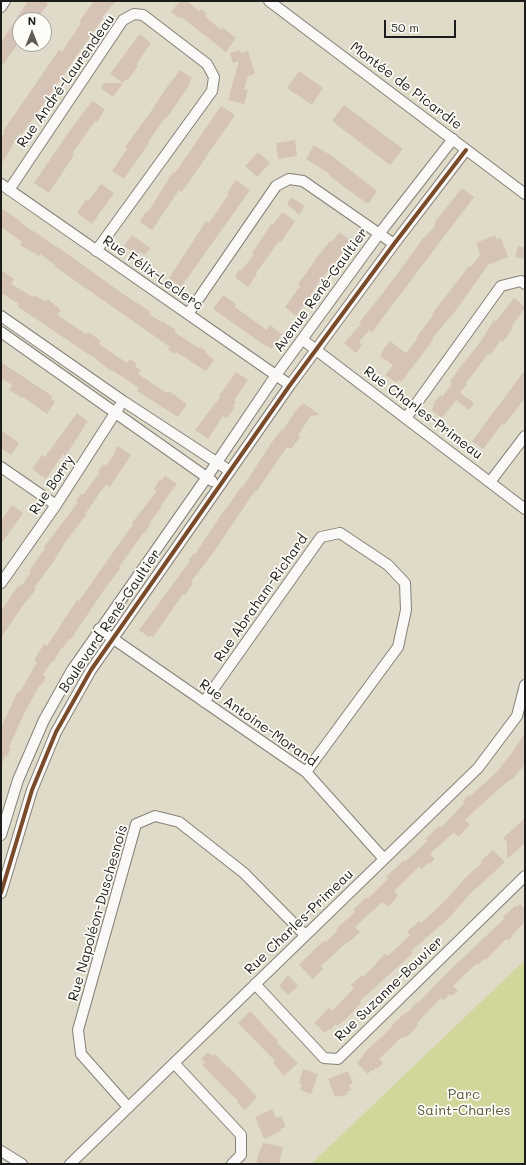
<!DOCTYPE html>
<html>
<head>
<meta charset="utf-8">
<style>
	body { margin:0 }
	#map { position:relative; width:526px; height:1165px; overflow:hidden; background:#e0dac8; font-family:Mali,sans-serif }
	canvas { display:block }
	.frame { position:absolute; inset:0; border:2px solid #1c1c1c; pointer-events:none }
	.north { position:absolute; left:12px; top:12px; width:40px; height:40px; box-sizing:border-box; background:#fdfcf7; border:1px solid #a3a29f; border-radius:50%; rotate:0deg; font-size:11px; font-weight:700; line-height:16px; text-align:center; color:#1c1c1c }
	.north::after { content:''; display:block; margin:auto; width:14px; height:18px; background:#615e58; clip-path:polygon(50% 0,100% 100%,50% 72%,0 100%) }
	.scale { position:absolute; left:384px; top:20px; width:72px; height:18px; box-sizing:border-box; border:2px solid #1c1c1c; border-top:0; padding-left:5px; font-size:12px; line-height:14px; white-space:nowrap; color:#1c1c1c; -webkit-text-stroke:3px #fdfcf7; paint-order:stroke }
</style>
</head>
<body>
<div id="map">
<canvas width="526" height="1165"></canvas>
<div class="frame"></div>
<div class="north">N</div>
<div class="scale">50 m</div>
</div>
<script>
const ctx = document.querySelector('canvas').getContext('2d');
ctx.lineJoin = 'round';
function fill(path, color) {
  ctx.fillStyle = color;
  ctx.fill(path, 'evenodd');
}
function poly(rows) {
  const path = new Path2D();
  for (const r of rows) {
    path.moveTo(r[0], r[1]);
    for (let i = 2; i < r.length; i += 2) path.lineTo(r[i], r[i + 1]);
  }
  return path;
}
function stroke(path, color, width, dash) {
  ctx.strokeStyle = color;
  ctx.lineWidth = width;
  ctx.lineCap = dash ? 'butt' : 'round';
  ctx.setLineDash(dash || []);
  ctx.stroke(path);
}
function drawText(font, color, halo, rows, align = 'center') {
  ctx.font = font + ' Mali,sans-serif';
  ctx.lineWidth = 3.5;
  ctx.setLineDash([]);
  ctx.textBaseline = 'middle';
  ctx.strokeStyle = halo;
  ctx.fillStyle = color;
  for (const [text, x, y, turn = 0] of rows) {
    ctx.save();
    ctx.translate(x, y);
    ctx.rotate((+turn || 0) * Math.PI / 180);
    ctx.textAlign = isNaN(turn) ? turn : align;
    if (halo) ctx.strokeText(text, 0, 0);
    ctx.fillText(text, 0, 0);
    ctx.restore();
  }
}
fill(poly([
	[525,960,525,1164,311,1164]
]), '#d1d69a');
fill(poly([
	[28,1,44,1,48,4,36,20,20,20,20,41,1,67,1,42],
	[94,1,116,1,102,17,103,18,37,113,22,134,20,133,12,145,13,146,1,164,1,138,5,132,3,131,59,50,62,52,81,23,79,22],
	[180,1,187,1,199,11,201,9,207,14,205,16,221,30,223,28,236,38,226,52,185,20,180,17,179,18,171,12],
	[139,35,141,35,151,43,136,65,138,66,128,80,126,79,123,83,110,74],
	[240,50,241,53,248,51,255,74,248,76,244,89,248,90,244,104,228,100,239,61,233,63,230,53],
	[180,70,192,78,189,83,190,84,166,119,165,118,148,142,149,143,124,179,112,171,127,149,125,147,152,110,164,91],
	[299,71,323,88,312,105,287,88],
	[104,83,123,83,113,97,101,88],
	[92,101,105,109,97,122,95,121,72,154,74,155,49,193,34,183,66,136],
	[344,105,403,149,390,165,332,121],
	[221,106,235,115,182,192,179,190,152,230,140,222,143,216,147,211,148,212,173,172,175,173],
	[295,140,297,156,278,159,276,143],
	[314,145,332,156,377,191,368,204,344,187,329,175,330,174,306,159],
	[258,152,270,163,257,177,245,166],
	[236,180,250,190,181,287,169,278,206,221,209,223,229,194,227,193],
	[101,184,114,193,92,224,77,213,86,200,88,201],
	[462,188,474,197,372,332,369,330,359,342,362,345,356,353,344,343,361,324,359,323,389,285,422,240,422,238,424,238,435,226,435,222],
	[291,197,305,206,299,215,287,204],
	[1,208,16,218,21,222,21,223,75,259,120,292,151,312,149,314,161,322,162,321,176,330,174,332,199,348,200,347,206,351,205,352,214,360,206,371,184,357,176,352,175,354,168,349,170,347,54,266,55,265,40,254,39,256,20,245,22,242,1,227],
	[282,212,295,221,281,242,279,241,256,273,257,274,248,287,235,277,239,270,242,270,254,254,252,253,266,232,271,224,273,225],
	[339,232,350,240,347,245,348,246,320,281,296,316,285,307,300,286,298,284,315,261,314,261,330,241,332,242],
	[132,235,150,248,145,255,140,252,137,255,124,246],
	[495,235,497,239,501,238,508,257,488,265,456,310,432,339,433,340,402,381,399,380,397,383,385,375,393,365,380,356,385,347,390,341,406,353,417,339,416,338,433,315,432,314,469,266,471,267,480,255,476,243],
	[518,246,525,248,525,259,515,257],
	[1,270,14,279,11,284,33,297,34,295,44,301,49,300,51,302,61,310,57,315,86,334,88,332,101,341,99,344,127,363,130,359,137,364,135,367,141,370,138,374,167,393,169,391,187,404,178,417,137,391,139,388,112,370,111,371,91,355,91,356,17,306,19,304,1,293],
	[223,295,236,304,235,307,267,330,270,325,282,334,272,349,268,346,267,347,213,309],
	[514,298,525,307,525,308,511,327,513,328,503,342,501,340,490,355,488,354,466,383,467,384,460,393,474,403,469,410,456,400,442,418,431,410,434,405,433,404,440,395,442,397,452,384,450,382,458,370,481,341,494,320,496,321],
	[1,362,52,396,51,398,55,402,47,414,23,397,22,398,9,390,12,385,1,378],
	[525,370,525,398,504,425,502,424,483,449,472,441],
	[236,372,248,380,234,400,236,401,233,406,235,407,228,417,226,418,223,416,208,439,195,430,220,397,219,396],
	[303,403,320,415,311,416,298,435,300,437,291,449,287,447,256,492,255,491,213,553,191,582,193,583,185,595,183,594,153,637,151,636,149,637,139,630,190,561,188,560,194,553,195,554,225,509,226,509,241,487,242,488,270,445,281,430,282,431,299,406,300,407],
	[77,413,88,421,81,431,82,431,65,456,63,454,46,479,32,469,42,455,45,457],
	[1,430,19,443,11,455,1,448],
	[118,446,131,455,110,487,106,484,85,514,86,515,64,544,54,561,34,588,36,589,27,601,26,601,1,638,1,611,18,586,19,587,21,584,22,585,31,572,29,571,45,548,44,547,78,502,76,501,81,494,83,495,100,472,98,471,104,464,106,466,115,453,114,452],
	[165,476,177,484,161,505,162,506,149,524,150,525,145,533,144,532,119,567,120,569,106,587,71,639,70,638,63,648,62,647,53,662,52,661,43,675,46,677,42,685,40,684,23,716,9,747,11,748,7,757,5,756,1,766,1,727,18,691,20,692,37,662,34,660,44,644,47,646,77,600,79,601,133,524,132,523,157,491,154,489,160,479,162,480],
	[12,505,23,513,1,544,1,521],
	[525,733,525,764,512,780,511,779,492,795,465,820,470,825,458,837,454,832,430,854,435,859,430,864,428,863,422,869,419,867,394,891,398,895,389,907,382,902,355,927,360,932,348,943,347,942,321,966,323,969,313,979,299,965,320,944,325,941,326,942,338,930,336,929,355,912,353,910,366,897,368,898,388,879,386,877,404,860,405,862,427,841,425,839,439,826,441,828,464,803,463,801,469,794,470,796,477,790,500,769,499,769,511,754],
	[525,818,525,843,507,859,507,842,503,838],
	[493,850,505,862,470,894,449,918,411,951,413,953,360,1001,361,1003,345,1020,337,1026,336,1024,330,1030,329,1029,325,1033,314,1023,329,1008,332,1011,354,988,351,985,362,975,364,976,385,954,388,956,410,935,407,932,419,921,421,923,447,899,465,878,482,863,481,861],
	[520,904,525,909,525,922,512,935,513,936,508,941,506,939,486,960,484,959,478,965,476,964,453,986,458,991,452,996,450,994,443,1001,441,998,417,1023,418,1025,409,1035,404,1038,402,1037,379,1059,383,1063,377,1069,376,1068,373,1071,371,1070,368,1074,357,1063,364,1055,363,1054,392,1027,391,1026,406,1012,407,1013,417,1002,418,1003,448,972,505,918,503,917,516,905,517,907],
	[288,975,298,986,288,995,279,986],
	[250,1011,278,1041,277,1043,298,1063,284,1076,273,1063,275,1061,238,1023],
	[208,1052,212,1056,215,1054,228,1068,229,1067,257,1097,245,1110,237,1102,238,1101,202,1065,205,1062,201,1059],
	[303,1069,318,1074,311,1094,300,1090,302,1084,299,1083],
	[348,1071,353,1083,349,1085,351,1090,347,1092,348,1094,341,1097,340,1095,335,1097,328,1079],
	[272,1109,276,1118,281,1116,286,1127,280,1129,281,1131,264,1139,255,1117],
	[263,1143,283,1147,279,1164,256,1164,260,1149,261,1149]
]), '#d5c4b6');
const minor = poly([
	[269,1,525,194],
	[1,7,5,1],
	[1,184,290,385],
	[9,190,123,20,134,14,143,15,207,64,214,77,212,91,96,251],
	[188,314,276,186,289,179,303,181,394,244],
	[1,316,123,401,230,471],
	[1,332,212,481],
	[303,340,525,509],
	[406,418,501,286,521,281,525,284],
	[1,467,56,505],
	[490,482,525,436],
	[1,583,56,505,119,407],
	[99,629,306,772,384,859],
	[204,702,321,537,340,533,388,565,405,583,406,610,398,647,306,772],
	[1,835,18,780,44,720,72,670,207,477,276,375,379,234,453,139],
	[1,893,32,790,56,732,91,670,290,385,394,244,466,150],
	[255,984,324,1058,338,1059,525,876],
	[174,1063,241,1135,241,1155,232,1164],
	[128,1107,81,1054,78,1030,136,824,155,816,179,822,244,873,305,935],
	[1,1151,22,1164],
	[70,1164,478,768,517,716,525,685]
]);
stroke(minor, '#848178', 12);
stroke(minor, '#faf9f7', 10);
stroke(poly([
	[1,893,32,790,56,732,91,670,290,385,394,244,466,150]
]), '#7a4b2a', 4);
drawText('14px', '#1c1c1c', '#fdfcf7', [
	["Rue André-Laurendeau",66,81,-55],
	["Montée de Picardie",406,86,37],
	["Rue Félix-Leclerc",153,273,35],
	["Avenue René-Gaultier",321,290,-54],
	["Rue Charles-Primeau",423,413,37],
	["Rue Borry",52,485,-56],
	["Rue Abraham-Richard",261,598,-55],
	["Boulevard René-Gaultier",110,621,-56],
	["Rue Antoine-Morand",258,723,35],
	["Rue Napoléon-Duschesnois",98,913,-74],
	["Rue Charles-Primeau",299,922,-44],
	["Rue Suzanne-Bouvier",389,989,-44]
]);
drawText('14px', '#575c3b', '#fdfcf7', [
	["Parc",464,1095],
	["Saint-Charles",464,1111]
]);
</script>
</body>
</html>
